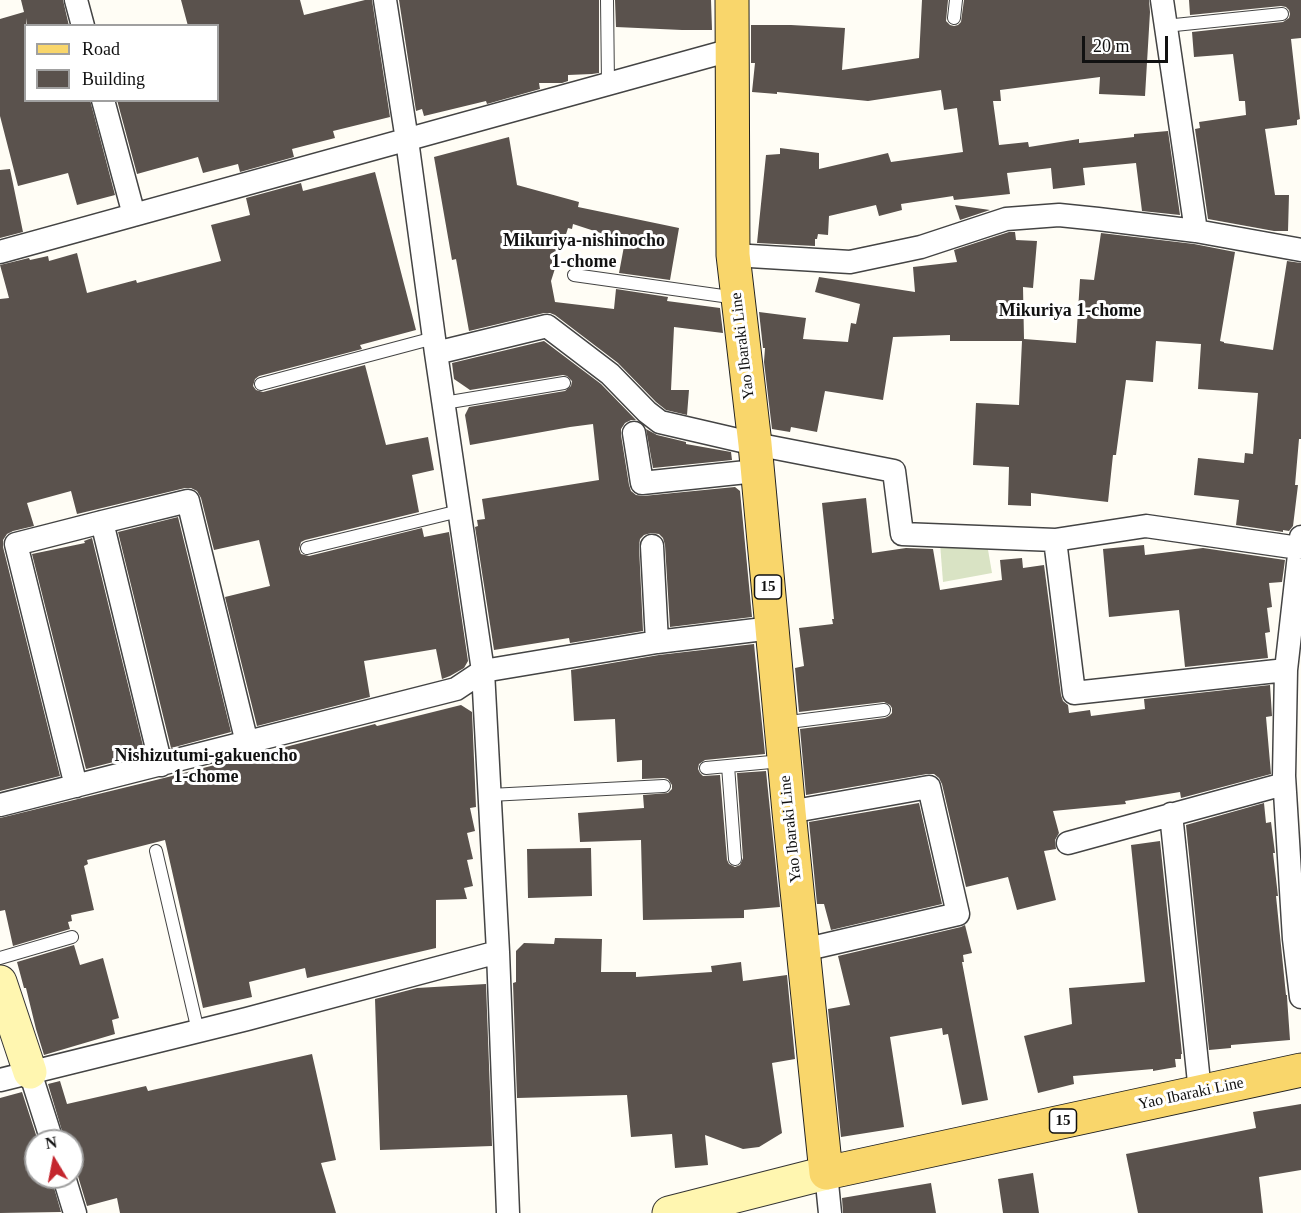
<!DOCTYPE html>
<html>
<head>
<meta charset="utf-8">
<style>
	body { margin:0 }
	#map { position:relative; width:1301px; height:1213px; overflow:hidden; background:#fffdf5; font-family:"Times New Roman",serif }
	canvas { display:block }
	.legend { position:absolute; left:24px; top:24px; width:195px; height:78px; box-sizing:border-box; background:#fff; border:2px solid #a0a0a0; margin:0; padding:8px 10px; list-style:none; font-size:18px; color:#111 }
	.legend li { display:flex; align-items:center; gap:12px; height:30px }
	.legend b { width:30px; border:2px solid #a0a0a0 }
	.north { position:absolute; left:24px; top:1129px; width:60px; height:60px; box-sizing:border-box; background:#fff; border:2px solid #a0a0a0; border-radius:50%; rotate:350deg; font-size:16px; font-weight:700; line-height:24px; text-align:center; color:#111 }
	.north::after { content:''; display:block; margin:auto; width:21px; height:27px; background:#c4262e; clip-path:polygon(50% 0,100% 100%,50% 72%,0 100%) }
	.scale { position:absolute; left:1082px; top:36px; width:86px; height:27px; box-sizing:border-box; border:3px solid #111; border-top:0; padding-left:8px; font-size:18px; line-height:21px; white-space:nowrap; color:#111; -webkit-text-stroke:4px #fff; paint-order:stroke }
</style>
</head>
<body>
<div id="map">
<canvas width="1301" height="1213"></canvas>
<ul class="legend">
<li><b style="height:8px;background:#f9d66b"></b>Road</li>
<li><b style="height:16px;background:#5a524d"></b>Building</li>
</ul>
<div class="north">N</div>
<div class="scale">20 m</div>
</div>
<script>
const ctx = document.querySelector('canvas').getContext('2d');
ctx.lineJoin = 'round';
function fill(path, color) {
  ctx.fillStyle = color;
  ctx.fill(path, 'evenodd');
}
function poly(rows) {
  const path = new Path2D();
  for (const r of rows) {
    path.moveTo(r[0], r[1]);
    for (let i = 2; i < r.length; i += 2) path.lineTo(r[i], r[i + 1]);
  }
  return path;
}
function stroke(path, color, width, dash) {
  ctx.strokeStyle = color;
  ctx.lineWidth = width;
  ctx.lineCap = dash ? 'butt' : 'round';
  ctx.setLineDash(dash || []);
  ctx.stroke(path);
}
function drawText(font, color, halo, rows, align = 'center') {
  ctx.font = font + ' "Times New Roman",serif';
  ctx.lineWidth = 6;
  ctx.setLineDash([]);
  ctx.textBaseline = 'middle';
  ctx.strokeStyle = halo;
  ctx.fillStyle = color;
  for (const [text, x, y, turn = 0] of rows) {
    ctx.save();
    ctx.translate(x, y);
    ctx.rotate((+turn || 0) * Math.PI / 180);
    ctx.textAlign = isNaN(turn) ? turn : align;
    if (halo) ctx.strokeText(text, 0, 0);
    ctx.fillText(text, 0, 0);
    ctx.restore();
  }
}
fill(poly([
	[940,543,987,544,992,573,943,582]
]), '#d9e3c4');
fill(poly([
	[21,0,63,0,69,26,27,26,26,18,26,100,90,100,115,195,77,205,68,173,18,186,0,116,0,19,24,12],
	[181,0,300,0,304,15,365,0,372,0,390,117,333,131,335,138,292,149,294,157,240,172,238,164,203,173,198,157,137,174,117,100,218,100,218,26,188,26],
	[399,0,599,0,599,73,592,74,568,75,568,81,562,83,539,83,540,89,487,104,486,101,424,116,422,109,416,111],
	[615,0,711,0,712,30,682,30,616,27],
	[922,0,948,0,946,21,950,25,954,26,958,25,961,22,964,0,1149,0,1150,12,1145,96,1099,94,1100,77,1000,90,1001,101,993,101,999,145,1028,142,1029,147,1079,139,1079,143,1134,137,1134,134,1168,131,1180,215,1142,211,1136,163,1083,168,1085,185,1053,189,1051,168,1007,173,1010,194,954,200,953,196,901,204,902,210,879,216,876,205,829,216,828,235,818,234,817,239,815,239,815,246,757,243,766,155,780,154,780,148,819,153,819,169,888,153,891,162,963,152,957,108,944,110,941,90,868,101,777,92,777,94,752,92,755,63,751,63,751,25,791,25,845,28,842,70,919,58],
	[1189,0,1301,0,1301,38,1291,39,1300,119,1297,120,1297,125,1265,129,1275,195,1289,195,1288,231,1274,231,1208,219,1195,129,1200,128,1199,122,1246,115,1245,101,1239,101,1233,54,1194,57,1192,32,1283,22,1289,18,1290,14,1289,10,1286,7,1281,6,1190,15],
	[509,137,517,185,579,202,578,207,679,228,670,280,619,273,625,241,573,224,572,229,568,228,551,281,555,302,614,309,616,289,668,297,667,301,720,308,723,333,674,327,671,390,689,390,687,415,666,410,656,402,618,363,555,315,550,313,544,313,469,331,456,259,452,260,434,157],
	[10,169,23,232,0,238,0,170],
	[375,172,416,330,360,345,362,349,259,376,255,379,253,386,256,390,263,392,365,365,386,445,428,437,434,470,412,475,419,512,305,540,301,542,299,549,301,554,309,556,422,528,424,537,449,532,468,661,464,668,450,676,442,679,436,649,364,661,370,697,257,726,225,597,270,586,259,540,214,550,201,498,197,491,191,488,185,488,77,514,71,491,27,503,34,526,13,531,7,534,3,540,3,547,60,776,0,791,0,299,9,298,0,265,29,258,30,260,48,256,49,261,77,253,87,293,136,280,137,283,221,261,211,225,250,215,246,198,301,183,303,191],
	[955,205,990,210,960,220],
	[1009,232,1015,232,1016,240,1037,241,1033,288,1023,287,1024,339,1076,343,1080,279,1094,280,1101,233,1194,244,1235,252,1220,341,1224,342,1224,343,1273,350,1287,261,1301,263,1301,439,1299,439,1295,485,1298,485,1293,526,1289,531,1283,530,1283,532,1236,525,1239,500,1194,495,1198,458,1244,463,1245,453,1253,454,1258,393,1198,389,1201,344,1156,341,1153,382,1126,380,1116,455,1113,455,1108,502,1031,493,1031,506,1008,505,1009,467,973,465,976,403,1019,405,1022,341,950,341,950,335,893,337,883,400,825,391,817,432,791,427,790,432,772,429,764,362,765,348,763,348,759,312,806,318,803,339,848,342,851,323,856,324,860,304,815,292,819,277,915,292,913,267,957,262,954,250],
	[544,341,601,384,636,420,631,420,625,423,621,429,621,435,629,485,631,491,636,495,643,496,735,487,740,491,752,617,670,627,665,545,663,538,659,534,651,533,644,535,640,539,639,546,643,631,570,643,569,638,494,650,475,527,478,526,477,520,485,519,482,499,599,480,593,424,570,427,470,445,465,415,469,407,565,391,571,386,572,381,567,376,563,375,470,390,454,379,452,363],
	[646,429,657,435,686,442,686,444,731,452,732,460,653,468],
	[866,498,872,553,906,548,933,549,940,590,1002,580,1000,560,1022,558,1023,568,1044,565,1061,695,1063,701,1068,705,1069,713,1090,710,1091,716,1145,709,1144,699,1270,685,1272,716,1266,717,1271,774,1181,798,1180,792,1125,801,1126,804,1053,811,1059,833,1055,840,1056,849,1044,851,1056,900,1017,910,1008,877,966,887,942,784,939,778,934,774,927,774,806,795,800,729,885,718,889,716,892,713,892,708,890,705,884,702,799,712,795,668,804,666,799,628,833,624,832,619,834,619,822,503],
	[178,517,231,732,171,748,118,532],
	[92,538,145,754,86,769,32,554,85,543,84,541],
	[1144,545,1145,555,1203,548,1285,560,1282,582,1269,583,1272,607,1267,608,1270,632,1265,633,1268,658,1185,667,1179,610,1109,617,1103,549],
	[754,644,765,754,705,760,699,764,698,769,700,773,703,776,720,775,727,860,729,864,735,867,740,865,743,858,737,773,766,771,780,907,744,910,744,918,643,920,641,840,580,842,578,813,644,808,643,795,668,793,672,789,672,785,668,779,664,778,642,779,642,760,617,762,615,719,574,721,571,670,659,655],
	[461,705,472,712,476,807,470,808,475,831,467,833,473,859,467,860,473,886,464,888,467,899,436,900,436,948,307,978,305,968,249,982,252,997,203,1008,165,840,87,860,88,864,84,866,94,910,71,915,72,921,68,922,70,929,13,946,5,910,0,911,0,818,164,778,375,724,377,726],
	[919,803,942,904,831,930,824,904,817,904,809,822],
	[1264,803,1266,823,1271,822,1275,853,1273,853,1278,896,1276,896,1286,995,1287,995,1287,997,1290,1040,1231,1045,1231,1048,1209,1050,1186,825],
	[1160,841,1182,1054,1181,1054,1181,1059,1175,1059,1176,1067,1153,1071,1153,1069,1073,1076,1074,1084,1038,1093,1024,1036,1072,1024,1069,988,1145,982,1131,845],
	[591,848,592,896,528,898,527,849],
	[965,925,972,953,963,955,964,962,962,962,988,1100,962,1105,948,1034,943,1035,942,1028,890,1037,904,1127,841,1137,828,1009,850,1005,838,956,961,927],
	[555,938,602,939,601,972,636,972,636,977,712,972,711,966,741,962,743,981,787,975,795,1059,772,1063,782,1133,759,1147,743,1149,705,1135,708,1165,675,1168,672,1134,631,1137,627,1095,517,1098,513,983,516,982,516,951,524,943,554,944],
	[74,945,80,965,103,958,119,1018,112,1020,115,1034,44,1055,36,1029,26,988,24,988,17,962],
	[486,984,492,1146,380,1150,375,999,417,988],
	[312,1054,336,1160,321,1163,336,1213,120,1213,117,1198,87,1206,77,1173,72,1166,72,1141,65,1141,48,1084,60,1081,67,1104,146,1086,148,1091],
	[22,1092,38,1141,36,1141,36,1177,51,1177,61,1212,0,1213,0,1098],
	[1301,1104,1301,1170,1259,1177,1263,1213,1138,1213,1126,1154,1256,1128,1253,1112],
	[1033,1173,1039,1213,1003,1213,998,1179],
	[931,1183,936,1213,843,1213,842,1198]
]), '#5a524d');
const lane = poly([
	[607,0,608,83],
	[954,18,956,0],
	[1165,26,1282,14],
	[574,275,737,298],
	[261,384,434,338],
	[444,403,564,383],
	[307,548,459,511],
	[781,723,884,710],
	[728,766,735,859],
	[706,768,782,761],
	[490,795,664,786],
	[156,851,198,1031],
	[0,958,72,937]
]);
const street = poly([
	[76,0,83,26],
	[385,0,407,140,436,353,483,671,498,952,508,1213],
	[1162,0,1196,231],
	[103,100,134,215],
	[0,252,731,50],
	[733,255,850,262,921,247,1006,219,1059,215,1098,219,1196,231,1301,250],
	[436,353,547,326,610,374,647,412,660,422,755,444,894,471,902,534,1055,540,1146,526,1299,548],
	[634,433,642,483,756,471],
	[102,522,161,765],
	[1301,537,1286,670,1284,776,1294,939,1301,997],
	[1055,540,1074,693,1286,670],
	[652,546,657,642],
	[76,786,16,544,102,522,188,501,247,743],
	[0,805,456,689,483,671,657,642,772,628],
	[789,812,929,787,958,914,803,950],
	[1171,814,1200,1092],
	[1068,843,1284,784],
	[30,1072,52,1141],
	[0,1080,247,1019,498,952],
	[826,1173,830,1213],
	[64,1177,75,1213]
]);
const secondary = poly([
	[0,982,30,1072],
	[669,1213,826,1173]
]);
const primary = poly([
	[732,0,733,255,755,444,789,812,826,1173,1301,1070]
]);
stroke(lane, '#444', 14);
stroke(street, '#444', 25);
stroke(secondary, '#333', 35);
stroke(primary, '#222', 35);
stroke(lane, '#fff', 12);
stroke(street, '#fff', 22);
stroke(secondary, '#fff6b0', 33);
stroke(primary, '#f9d66b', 33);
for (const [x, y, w] of [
	[768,587,27],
	[1063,1121,27]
]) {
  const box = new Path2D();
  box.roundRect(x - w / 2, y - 12, w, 24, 4.5);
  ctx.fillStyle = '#fff';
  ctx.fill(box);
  stroke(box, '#111', 1.5);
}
drawText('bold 15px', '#111', null, [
	["15",768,587],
	["15",1063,1121]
]);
drawText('16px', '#111', '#fff', [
	["Yao Ibaraki Line",743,346,-97],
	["Yao Ibaraki Line",791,829,-96],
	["Yao Ibaraki Line",1191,1094,-12]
]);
drawText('bold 18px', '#111', '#fff', [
	["Mikuriya-nishinocho",584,241],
	["1-chome",584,262],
	["Mikuriya 1-chome",1070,311],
	["Nishizutumi-gakuencho",206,756],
	["1-chome",206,777]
]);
</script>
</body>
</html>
